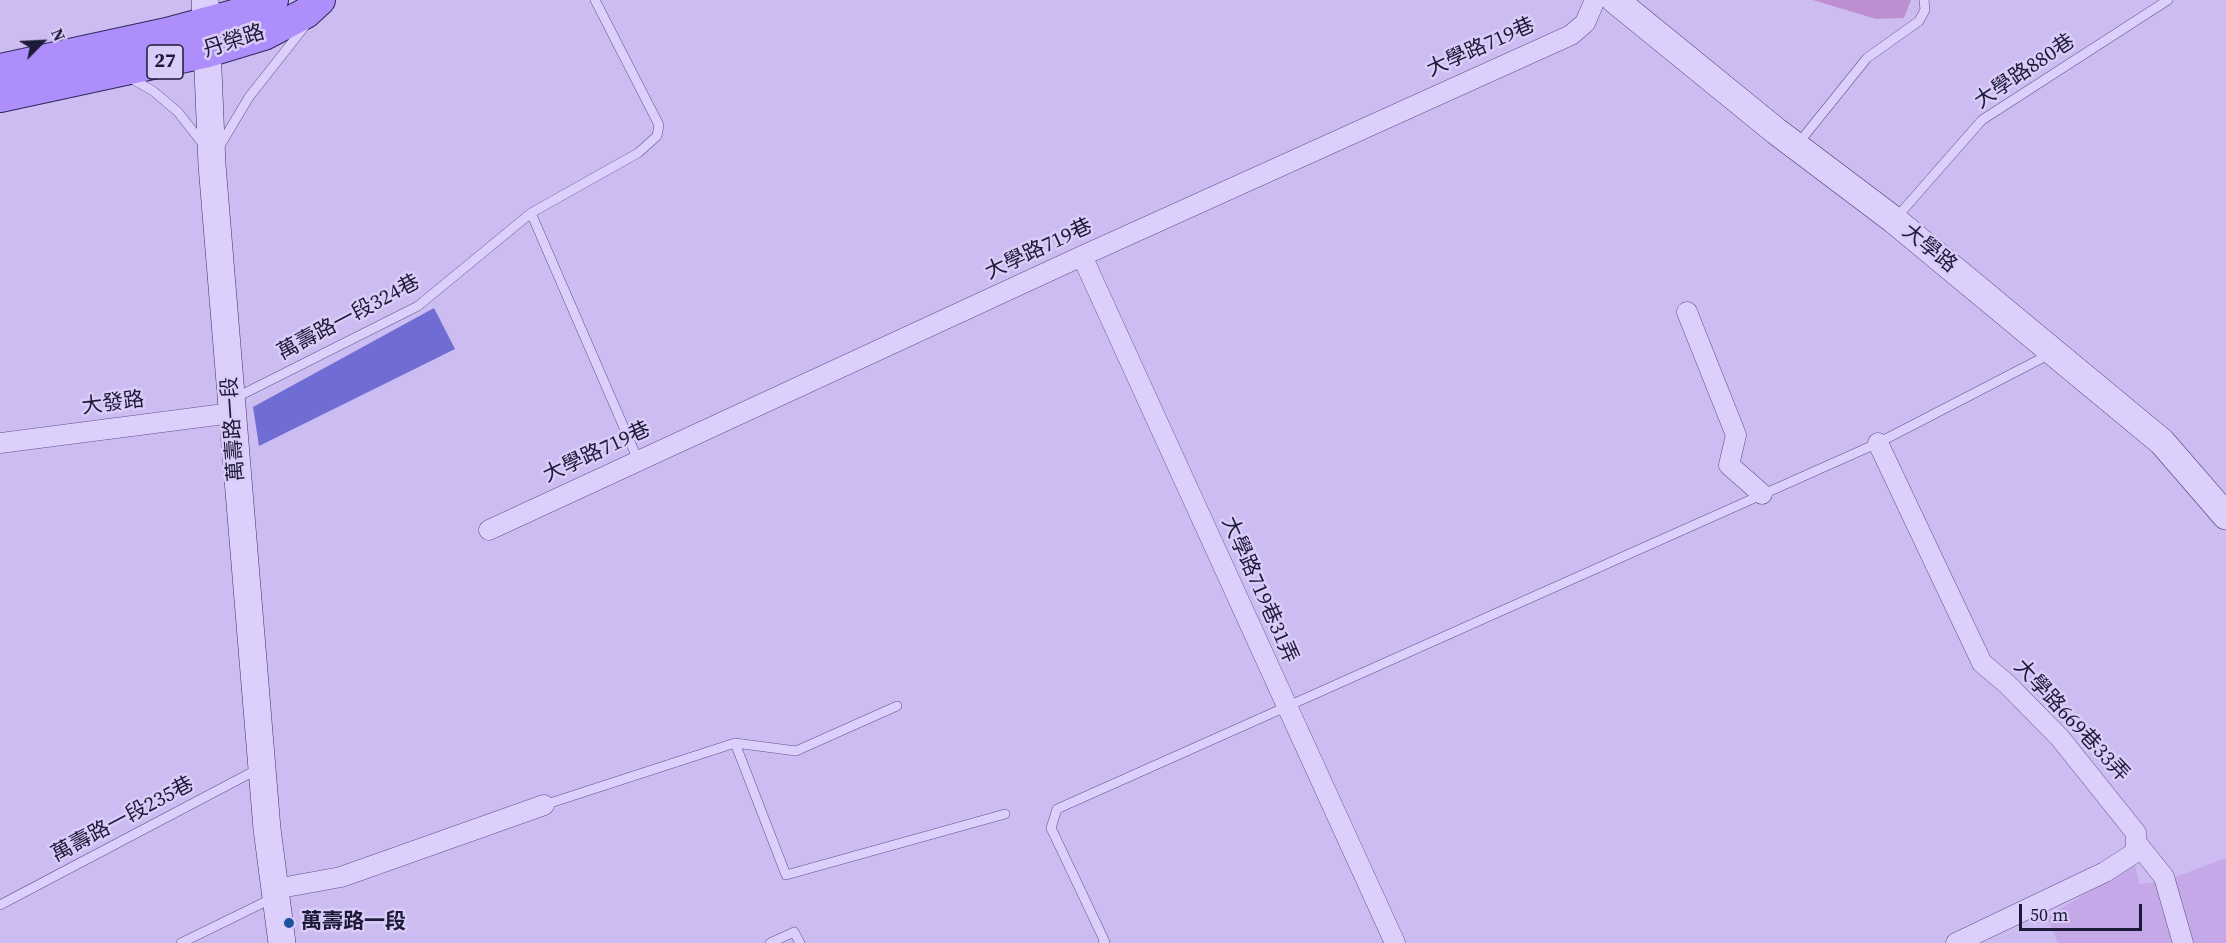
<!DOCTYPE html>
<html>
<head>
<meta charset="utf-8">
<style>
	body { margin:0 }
	#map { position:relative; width:2226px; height:943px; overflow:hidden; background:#ccbcf2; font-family:"Source Serif 4",serif }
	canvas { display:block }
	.north { position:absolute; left:12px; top:12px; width:60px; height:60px; -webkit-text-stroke:4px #daccf9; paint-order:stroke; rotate:66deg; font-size:16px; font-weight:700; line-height:24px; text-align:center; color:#1d1a38 }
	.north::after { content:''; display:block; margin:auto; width:21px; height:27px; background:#1d1a38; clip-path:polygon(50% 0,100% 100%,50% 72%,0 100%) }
	.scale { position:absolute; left:2019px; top:904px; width:123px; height:27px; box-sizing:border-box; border:3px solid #1d1a38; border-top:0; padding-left:8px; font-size:18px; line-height:21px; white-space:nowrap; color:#1d1a38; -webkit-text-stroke:4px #daccf9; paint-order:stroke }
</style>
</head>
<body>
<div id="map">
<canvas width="2226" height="943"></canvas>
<div class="north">N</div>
<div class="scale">50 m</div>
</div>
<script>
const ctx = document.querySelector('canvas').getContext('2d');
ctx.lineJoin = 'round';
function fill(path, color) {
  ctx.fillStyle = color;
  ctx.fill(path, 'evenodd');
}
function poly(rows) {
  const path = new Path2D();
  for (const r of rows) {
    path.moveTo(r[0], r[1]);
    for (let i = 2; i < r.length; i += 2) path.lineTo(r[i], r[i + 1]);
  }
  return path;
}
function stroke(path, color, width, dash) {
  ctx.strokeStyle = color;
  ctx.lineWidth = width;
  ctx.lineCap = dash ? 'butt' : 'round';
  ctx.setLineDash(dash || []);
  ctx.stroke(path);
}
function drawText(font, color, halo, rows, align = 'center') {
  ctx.font = font + ' "Source Serif 4","Noto Sans TC",serif';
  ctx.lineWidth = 5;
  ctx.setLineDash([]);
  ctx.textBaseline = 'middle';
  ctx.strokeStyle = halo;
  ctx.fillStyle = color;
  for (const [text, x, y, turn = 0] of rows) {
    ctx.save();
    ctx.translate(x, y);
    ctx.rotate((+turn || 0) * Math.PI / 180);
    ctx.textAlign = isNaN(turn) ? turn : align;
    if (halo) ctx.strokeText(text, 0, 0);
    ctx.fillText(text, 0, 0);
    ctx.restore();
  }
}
fill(poly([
	[2226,858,2226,943,2058,943,2047,917,2135,864,2139,884,2165,881]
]), '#c4a8e8');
fill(poly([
	[1813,0,1911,0,1904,18,1876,19]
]), '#be8fd0');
fill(poly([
	[434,308,455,349,259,446,253,407]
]), '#6f6dd4');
const service = poly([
	[129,77,153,91,178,112,203,144],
	[1797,145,1867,58,1919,21,1925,10,1924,0],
	[218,149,249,97,305,26],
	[531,213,638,153,657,136,659,125,595,0],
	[1896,218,1982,120,2168,0],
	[235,398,418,306,531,213,638,460],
	[735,743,796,751,897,706],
	[544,805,735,743,786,875,1005,814],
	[0,905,260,768],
	[181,943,273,898],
	[770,943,794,932,800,943],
	[1103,943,1105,942,1051,828,1057,809,1878,443,2050,354]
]);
const minor = poly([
	[1082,256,1395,943],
	[1687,312,1736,435,1729,465,1762,494],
	[0,443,232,413],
	[1878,443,1982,663,2007,684,2060,738,2136,833,2136,852,2105,872,1956,943],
	[489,530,1082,256,1571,35,1585,23,1595,0],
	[2136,842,2164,877,2183,943],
	[275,889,341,877,544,805]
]);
const secondary = poly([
	[205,0,212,165,267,829,282,943],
	[1615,0,1776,131,1894,220,2162,442,2226,516]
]);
const primary = poly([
	[0,69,167,33,252,10,273,0],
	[0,97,208,52,264,35,306,13,320,0]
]);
stroke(service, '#5b548b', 10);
stroke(minor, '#5b548b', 21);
stroke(secondary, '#3d376c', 28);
stroke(primary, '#2c2958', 32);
stroke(service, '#ddcffc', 9);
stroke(minor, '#ddcffc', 20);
stroke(secondary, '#ddcffc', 27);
stroke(primary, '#ae8efa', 30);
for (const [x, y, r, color] of [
	[289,923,6,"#1e529f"]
]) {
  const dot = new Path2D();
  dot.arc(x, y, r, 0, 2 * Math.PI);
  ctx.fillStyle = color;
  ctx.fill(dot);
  stroke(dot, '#daccf9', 2);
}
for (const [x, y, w] of [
	[165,62,36]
]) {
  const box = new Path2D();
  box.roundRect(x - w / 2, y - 17, w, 34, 4.5);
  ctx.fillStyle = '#daccf9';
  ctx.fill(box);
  stroke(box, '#1d1a38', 1.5);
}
drawText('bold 20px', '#1d1a38', null, [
	["27",165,62]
]);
drawText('21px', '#1d1a38', '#daccf9', [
	["丹榮路",234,42,-18],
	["大學路719巷",1481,48,-24],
	["大學路880巷",2025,72,-34],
	["大學路",1929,249,39],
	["大學路719巷",1039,250,-25],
	["萬壽路一段324巷",349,318,-28],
	["大發路",113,404,-7],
	["萬壽路一段",234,429,-94],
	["大學路719巷",597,453,-25],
	["大學路719巷31弄",1259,590,66],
	["大學路669巷33弄",2071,721,47],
	["萬壽路一段235巷",123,820,-28]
]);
drawText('bold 21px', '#1d1a38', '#daccf9', [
	["萬壽路一段",301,923]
], 'left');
</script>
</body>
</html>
